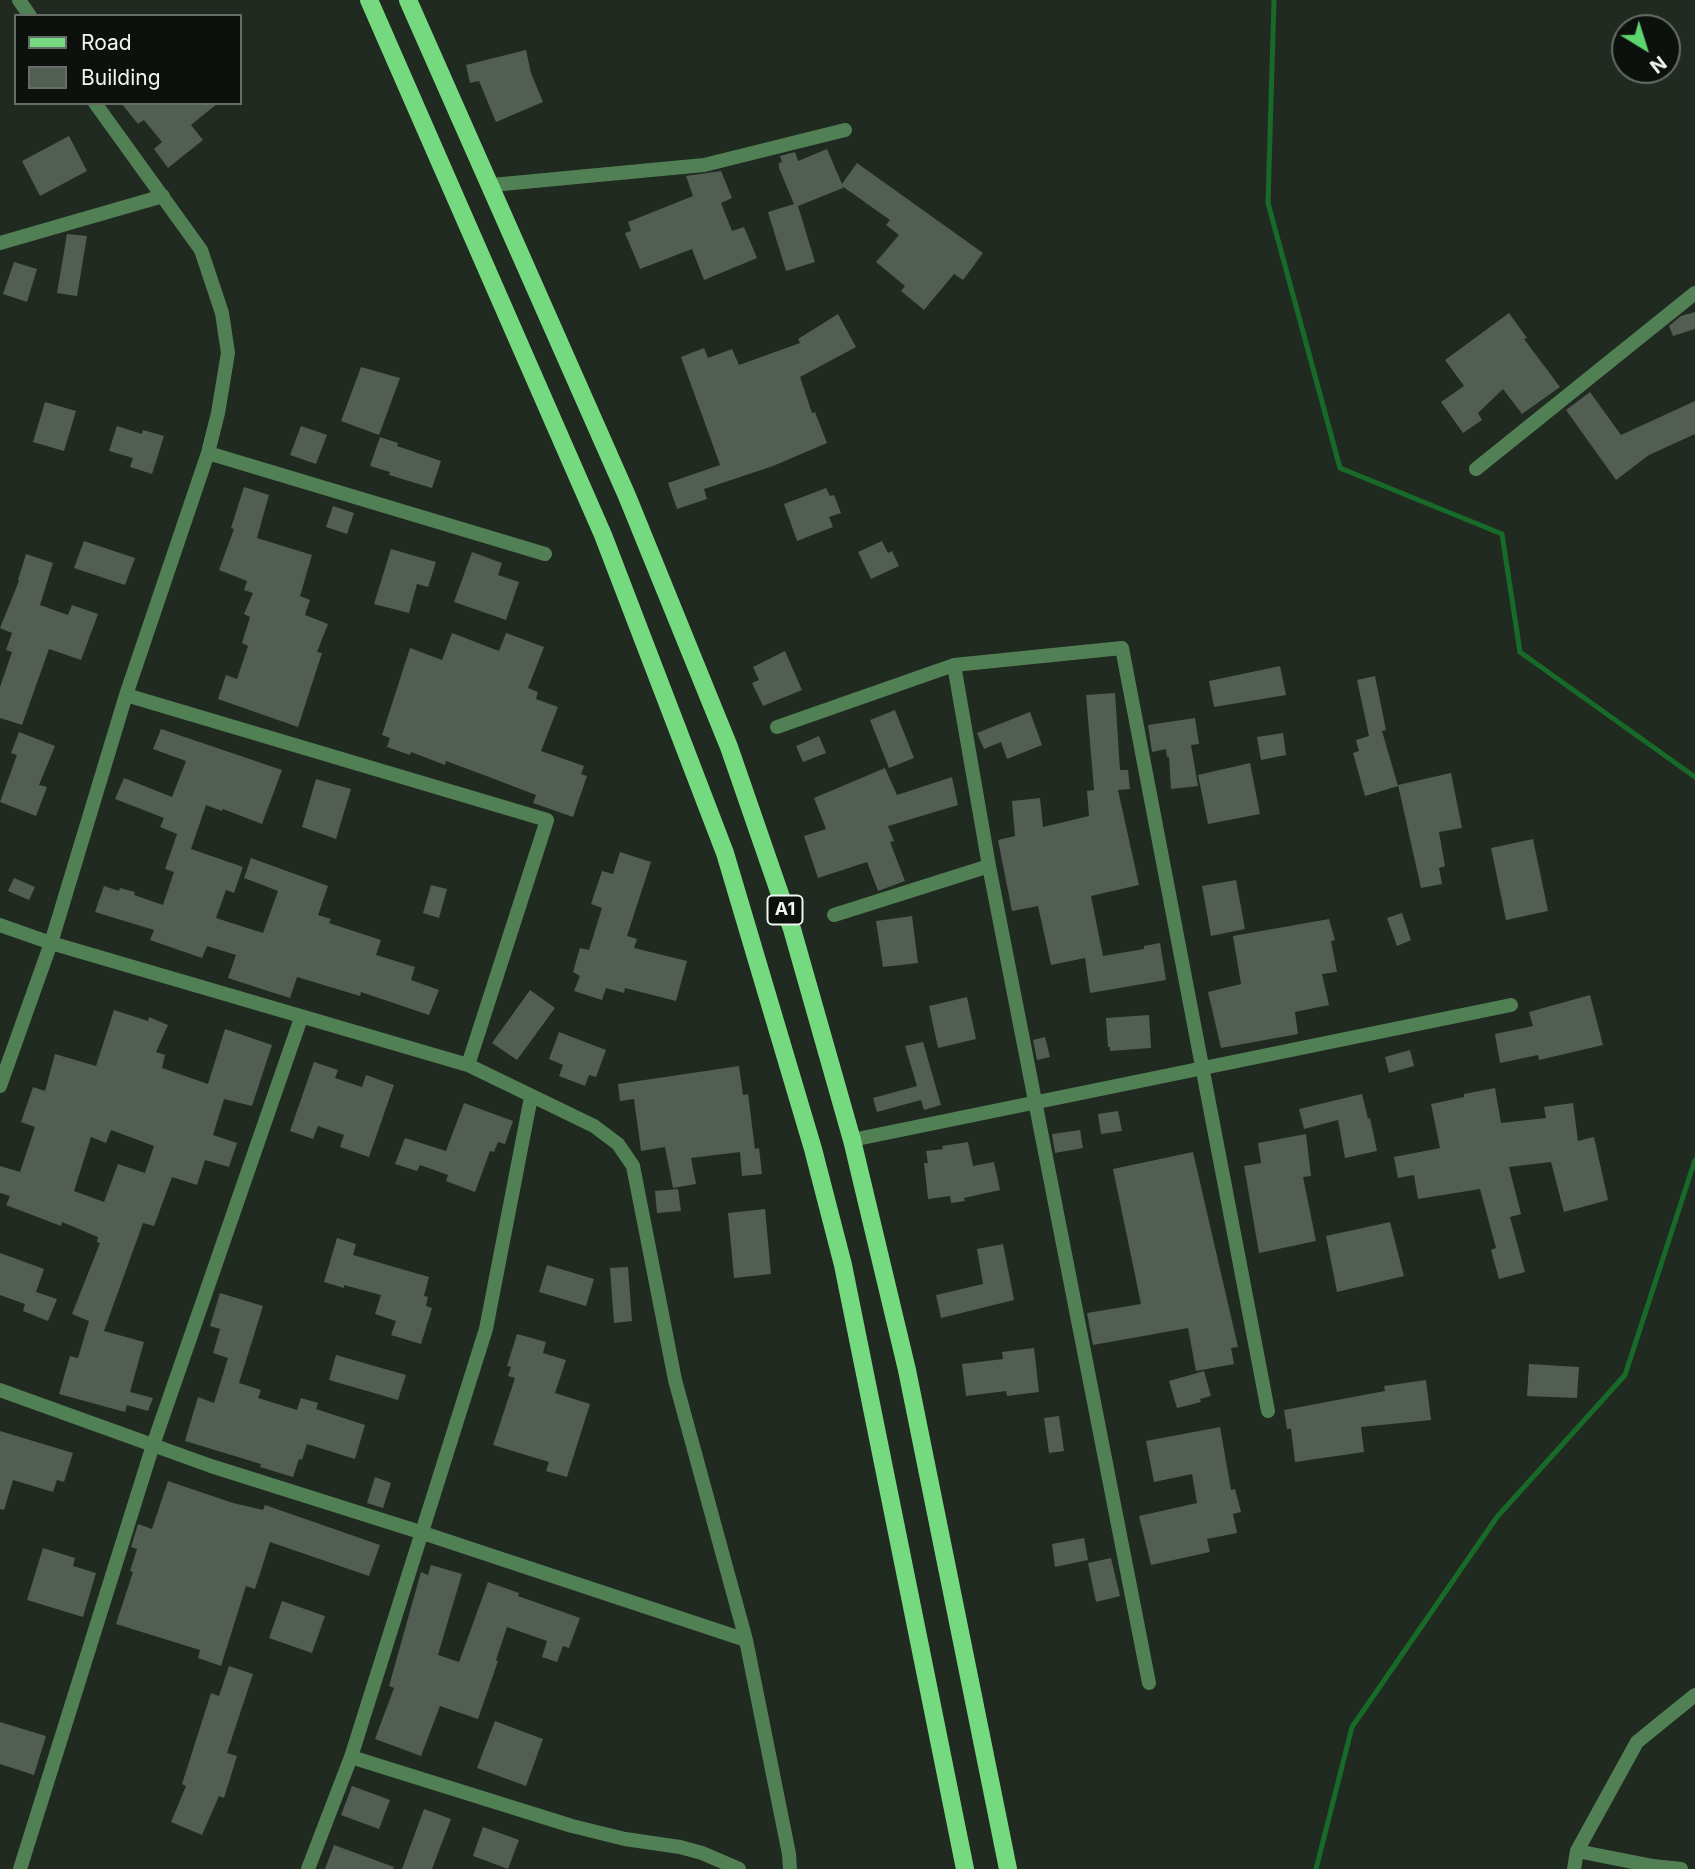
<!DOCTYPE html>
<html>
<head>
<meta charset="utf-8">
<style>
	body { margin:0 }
	#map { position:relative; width:1695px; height:1869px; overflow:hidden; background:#202a20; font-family:Inter,sans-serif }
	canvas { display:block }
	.legend { position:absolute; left:14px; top:14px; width:228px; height:91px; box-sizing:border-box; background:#0d110d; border:2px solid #676d67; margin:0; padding:9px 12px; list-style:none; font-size:21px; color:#eff6ef }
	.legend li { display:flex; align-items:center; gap:14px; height:35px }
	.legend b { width:35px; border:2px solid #676d67 }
	.north { position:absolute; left:1611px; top:14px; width:70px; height:70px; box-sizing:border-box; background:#0d110d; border:2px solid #676d67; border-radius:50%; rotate:142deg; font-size:19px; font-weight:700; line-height:28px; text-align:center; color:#eff6ef }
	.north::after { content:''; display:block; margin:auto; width:24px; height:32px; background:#5dd56d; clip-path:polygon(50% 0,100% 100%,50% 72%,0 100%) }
</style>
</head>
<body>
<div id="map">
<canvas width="1695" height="1869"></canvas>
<ul class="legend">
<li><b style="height:9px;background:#75da7f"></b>Road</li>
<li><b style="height:19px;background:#535e53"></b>Building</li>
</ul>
<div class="north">N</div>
</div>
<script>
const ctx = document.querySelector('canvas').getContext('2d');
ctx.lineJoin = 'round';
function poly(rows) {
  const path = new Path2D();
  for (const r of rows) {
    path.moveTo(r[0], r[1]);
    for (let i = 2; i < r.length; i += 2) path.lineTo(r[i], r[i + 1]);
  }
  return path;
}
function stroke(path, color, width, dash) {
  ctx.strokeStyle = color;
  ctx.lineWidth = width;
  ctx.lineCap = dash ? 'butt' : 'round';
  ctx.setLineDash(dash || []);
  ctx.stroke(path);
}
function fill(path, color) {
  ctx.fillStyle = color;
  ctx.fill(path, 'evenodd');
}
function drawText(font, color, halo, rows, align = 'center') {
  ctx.font = font + ' Inter,sans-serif';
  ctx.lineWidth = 6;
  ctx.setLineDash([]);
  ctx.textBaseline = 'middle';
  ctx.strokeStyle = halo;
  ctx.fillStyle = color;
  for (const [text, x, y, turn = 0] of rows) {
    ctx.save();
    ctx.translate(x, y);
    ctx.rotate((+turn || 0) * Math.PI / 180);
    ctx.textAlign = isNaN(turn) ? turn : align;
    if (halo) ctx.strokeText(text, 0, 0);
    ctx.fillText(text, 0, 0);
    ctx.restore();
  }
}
stroke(poly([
	[1274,0,1268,203,1340,468,1502,534,1520,652,1695,777],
	[1316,1869,1352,1727,1497,1517,1625,1375,1695,1160]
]), '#186a28', 5);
fill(poly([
	[526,50,531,73,543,102,496,122,479,81,470,83,466,65],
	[121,103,218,103,191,125,203,140,168,168,154,149,162,142,144,120,138,124],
	[69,136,87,171,40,196,22,161],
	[827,149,842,184,857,163,983,253,963,280,954,274,924,310,901,291,905,286,876,262,899,235,886,225,890,220,842,186,843,188,798,206,815,262,786,271,768,212,794,204,779,168,779,163,782,162,780,156,795,152,798,161],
	[721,171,732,198,721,203,732,231,744,227,757,258,704,280,692,249,640,269,625,233,631,231,628,222,693,196,686,176],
	[67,234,87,236,77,296,57,293],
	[14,262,37,269,27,302,3,294],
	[1695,312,1695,329,1673,336,1669,326,1681,316],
	[1509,313,1527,338,1524,339,1560,387,1522,414,1503,389,1478,413,1482,420,1463,433,1441,402,1464,386,1445,360],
	[838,314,856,347,800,377,812,413,815,412,827,443,773,466,704,489,707,499,677,509,668,483,720,465,681,357,704,348,708,358,732,349,739,365,800,343,798,339],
	[361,367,400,378,379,435,341,421],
	[1590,392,1621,435,1695,401,1695,434,1649,455,1616,480,1566,410],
	[45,402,76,411,64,451,33,442],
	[117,426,142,434,143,430,164,436,152,474,130,467,133,458,109,451],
	[301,426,327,435,316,464,290,455],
	[380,437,398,443,397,446,441,461,432,488,389,475,390,472,370,466],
	[244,487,269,495,257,538,312,555,300,596,310,600,305,615,328,624,317,652,322,653,298,727,218,699,226,675,237,679,248,646,242,643,250,617,244,614,253,593,244,590,247,581,219,570,234,529,231,528],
	[826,488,830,496,834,495,841,513,829,517,833,527,797,541,784,504],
	[333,506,354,513,347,534,326,527],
	[84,541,135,558,125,585,74,568],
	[882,541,888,553,892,551,899,566,871,579,858,552],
	[391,549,436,562,428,587,417,584,409,613,374,604],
	[472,552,502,563,498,575,519,582,506,620,454,602],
	[26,554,53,563,40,605,68,615,72,605,98,614,81,660,49,649,22,725,0,718,0,687,12,652,6,650,12,633,0,628,19,581,18,580],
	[452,633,499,651,506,633,544,647,528,688,538,692,536,699,558,707,541,751,584,766,581,774,587,776,573,817,533,803,536,795,489,777,446,761,445,765,411,752,410,755,387,747,390,738,382,735,410,648,442,660],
	[785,651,802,690,763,706,752,683,759,680,753,667],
	[1280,666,1286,695,1214,707,1209,681],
	[1375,676,1386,730,1382,731,1398,786,1365,796,1353,753,1359,751,1356,740,1369,736,1357,680],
	[1115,693,1120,770,1128,770,1130,789,1118,790,1139,885,1091,896,1103,956,1144,949,1144,946,1160,943,1166,980,1090,993,1085,958,1051,965,1038,906,1012,911,998,840,1015,836,1012,801,1040,798,1043,827,1089,816,1087,791,1094,790,1086,695],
	[895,710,914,758,889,768,870,720],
	[1030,712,1042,745,1007,759,1001,742,984,749,977,733],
	[1195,718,1199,744,1191,745,1198,786,1171,789,1169,757,1167,757,1166,749,1152,752,1148,725],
	[161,729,282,770,262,824,223,809,222,811,206,805,191,849,243,867,234,893,226,890,216,918,263,933,278,891,244,878,251,858,328,886,318,915,331,919,329,923,381,940,376,955,415,967,411,980,439,990,429,1015,361,992,360,996,297,977,290,998,274,993,228,978,236,955,207,946,202,958,150,940,154,930,95,912,104,886,119,891,120,888,135,892,134,895,163,905,174,872,165,869,177,834,160,827,164,818,115,799,124,778,172,797,186,761,153,749],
	[19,732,55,746,39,785,47,787,36,816,0,802,17,755,11,753],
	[1283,733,1286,755,1261,760,1257,737],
	[819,736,826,753,803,762,796,746],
	[1250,763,1260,814,1208,824,1198,775],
	[885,768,897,795,952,777,958,805,888,826,894,841,890,842,905,881,878,891,867,862,818,878,804,836,826,829,814,798],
	[1451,773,1462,828,1439,832,1445,866,1439,868,1442,884,1421,888,1398,785],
	[316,779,351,789,336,839,302,827],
	[1533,839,1548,911,1506,920,1491,848],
	[620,852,651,862,627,936,637,939,634,948,687,961,676,1001,625,988,624,993,606,988,602,1000,574,991,580,976,573,972,580,948,589,950,602,908,591,904,602,871,613,874],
	[14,878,35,887,29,900,8,891],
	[1236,880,1245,929,1211,936,1202,886],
	[431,885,447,889,439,918,423,913],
	[1402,913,1411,940,1397,946,1387,918],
	[912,916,918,963,883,967,876,921],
	[1329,919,1335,940,1331,941,1337,972,1322,974,1329,1005,1295,1012,1298,1034,1221,1048,1208,992,1241,984,1233,936],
	[530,990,555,1008,517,1060,492,1043],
	[1590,995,1603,1045,1539,1060,1538,1055,1500,1063,1495,1034,1533,1026,1529,1012],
	[967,997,976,1039,938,1048,929,1006],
	[114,1010,148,1021,149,1017,168,1025,156,1052,165,1055,162,1068,208,1084,225,1029,272,1045,252,1106,224,1099,213,1135,237,1143,229,1167,205,1160,197,1185,172,1177,154,1226,143,1223,104,1331,144,1342,130,1392,153,1398,148,1411,127,1405,125,1412,59,1394,70,1356,78,1358,89,1321,72,1314,100,1243,97,1242,98,1237,62,1222,61,1226,6,1205,10,1196,0,1193,0,1166,20,1172,35,1127,21,1122,33,1087,45,1091,55,1054,96,1066],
	[111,1130,154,1146,145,1173,118,1164,104,1202,74,1191,91,1137,106,1143],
	[1149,1015,1151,1048,1110,1051,1110,1047,1108,1047,1106,1018],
	[559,1032,606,1050,596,1077,589,1075,585,1086,559,1076,563,1065,549,1059],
	[1045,1037,1050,1057,1037,1060,1033,1040],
	[923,1042,941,1105,924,1110,921,1100,877,1112,873,1098,917,1086,905,1046],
	[1410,1050,1414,1066,1389,1073,1385,1057],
	[314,1062,338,1070,335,1078,362,1087,366,1075,394,1085,369,1157,340,1147,344,1135,318,1126,313,1139,290,1131],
	[739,1066,743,1095,748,1094,755,1149,759,1148,762,1174,742,1176,740,1152,691,1158,696,1184,673,1188,665,1147,641,1151,634,1099,620,1101,618,1084],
	[1495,1088,1501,1123,1546,1118,1544,1107,1573,1103,1578,1141,1594,1137,1608,1200,1564,1212,1551,1162,1509,1167,1521,1214,1510,1217,1525,1272,1499,1279,1491,1250,1496,1248,1480,1189,1418,1199,1414,1175,1398,1178,1394,1157,1440,1148,1431,1104,1464,1097,1464,1094],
	[1362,1094,1368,1119,1370,1118,1377,1151,1345,1158,1338,1120,1304,1129,1299,1109],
	[464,1103,513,1121,505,1144,498,1142,494,1152,490,1151,475,1192,446,1181,448,1175,420,1165,417,1171,395,1164,405,1138,446,1151],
	[1118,1111,1122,1131,1101,1134,1098,1114],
	[1080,1130,1083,1148,1055,1153,1052,1134],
	[1306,1134,1311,1176,1303,1177,1316,1241,1259,1253,1244,1166,1261,1163,1258,1143],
	[968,1142,973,1166,994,1162,1000,1190,964,1198,965,1201,951,1203,950,1196,928,1199,924,1163,928,1163,926,1151,943,1149,942,1146],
	[1193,1152,1238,1347,1231,1348,1234,1364,1196,1371,1188,1328,1093,1345,1087,1313,1141,1304,1113,1169],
	[678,1189,681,1211,657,1213,655,1191],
	[765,1209,771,1274,734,1278,728,1213],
	[1390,1222,1404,1276,1337,1292,1326,1236],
	[337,1238,356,1244,353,1255,429,1277,424,1296,428,1297,426,1306,432,1308,421,1344,391,1335,396,1321,375,1314,381,1295,344,1285,344,1288,324,1282],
	[1003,1244,1014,1300,941,1318,936,1295,983,1284,977,1249],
	[0,1253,44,1269,36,1292,57,1299,48,1321,23,1311,25,1304,0,1295],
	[547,1265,594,1279,586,1306,539,1292],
	[628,1267,632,1321,614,1323,610,1268],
	[220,1293,263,1306,239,1383,261,1390,258,1398,297,1410,301,1398,318,1403,316,1409,365,1425,355,1459,307,1444,302,1460,299,1459,293,1477,260,1467,261,1464,185,1441,198,1397,214,1403,228,1358,213,1353,220,1329,210,1326],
	[517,1334,546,1342,543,1353,566,1360,555,1393,590,1404,567,1477,546,1471,549,1462,493,1445,515,1378,508,1376,511,1367,507,1366],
	[1034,1348,1039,1392,1007,1396,1006,1391,966,1396,962,1364,1003,1359,1002,1352],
	[336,1355,406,1375,398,1400,329,1380],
	[1529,1364,1579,1367,1577,1398,1527,1396],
	[1204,1371,1211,1396,1200,1399,1201,1402,1177,1408,1169,1381],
	[1426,1380,1431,1420,1361,1427,1364,1452,1295,1462,1291,1429,1287,1429,1284,1410,1385,1391,1384,1386],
	[1059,1416,1064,1451,1049,1453,1044,1418],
	[1220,1427,1231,1490,1235,1489,1241,1512,1233,1514,1237,1533,1207,1539,1210,1552,1151,1565,1139,1516,1197,1503,1192,1474,1154,1482,1146,1441],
	[0,1431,73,1453,64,1482,57,1480,53,1492,13,1480,4,1510,0,1509],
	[375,1477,391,1483,383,1508,367,1503],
	[168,1481,233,1503,263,1510,265,1505,380,1545,369,1576,270,1542,255,1589,246,1586,221,1666,198,1658,200,1650,116,1624,133,1572,130,1571,137,1549,131,1547,138,1524,152,1529],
	[1084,1538,1088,1560,1055,1567,1052,1544],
	[43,1548,75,1558,73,1566,96,1573,83,1617,27,1600],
	[1111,1558,1120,1596,1096,1602,1088,1563],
	[431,1565,462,1574,438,1655,459,1662,488,1582,519,1593,518,1596,580,1618,569,1648,563,1646,557,1662,542,1657,547,1641,507,1627,496,1660,498,1661,478,1719,440,1706,421,1756,375,1739,394,1688,389,1686,421,1572,428,1575],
	[282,1601,325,1616,312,1653,269,1638],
	[229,1666,253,1674,227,1753,237,1756,224,1798,219,1796,202,1835,171,1822,186,1786,182,1784,211,1693,219,1696],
	[495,1721,543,1739,526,1786,477,1768],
	[0,1722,46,1736,34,1775,0,1764],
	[352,1786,390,1800,379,1829,341,1815],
	[424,1809,451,1819,432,1869,402,1869],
	[483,1827,519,1840,508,1869,473,1856],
	[334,1845,394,1867,393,1869,325,1869]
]), '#535e53');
stroke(poly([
	[19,0,30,16],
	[492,185,704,165,845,130],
	[0,243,163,196],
	[208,453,545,554],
	[1476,469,1695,293],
	[954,665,989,866,1149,1683],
	[126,695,547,820,468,1065],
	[777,727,954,665,1122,648,1268,1411],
	[834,915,989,866],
	[0,925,51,943,468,1065,594,1126,618,1144,633,1166,675,1380,746,1640,789,1854,790,1869],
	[0,1086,51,943,126,695,208,453,218,413,228,353,222,313,201,250,95,103],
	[852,1140,1511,1005],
	[0,1390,211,1466,420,1532,746,1640],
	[351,1757,572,1826,625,1839,680,1847,702,1853,739,1869],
	[1577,1851,1653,1866,1681,1869],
	[20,1869,153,1445,301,1018],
	[308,1869,351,1757,486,1329,531,1097],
	[1574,1869,1577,1851,1637,1742,1695,1695]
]), '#518055', 14);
stroke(poly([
	[369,0,603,535,725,853,813,1149,843,1265,965,1869],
	[408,0,627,496,729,747,792,929,852,1140,907,1370,1008,1869]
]), '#75da7f', 18);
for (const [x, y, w] of [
	[785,910,35]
]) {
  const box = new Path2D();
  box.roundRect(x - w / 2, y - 14.5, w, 29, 5);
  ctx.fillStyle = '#0d110d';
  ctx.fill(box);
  stroke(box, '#eff6ef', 2);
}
drawText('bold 18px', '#eff6ef', null, [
	["A1",785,910]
]);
</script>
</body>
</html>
